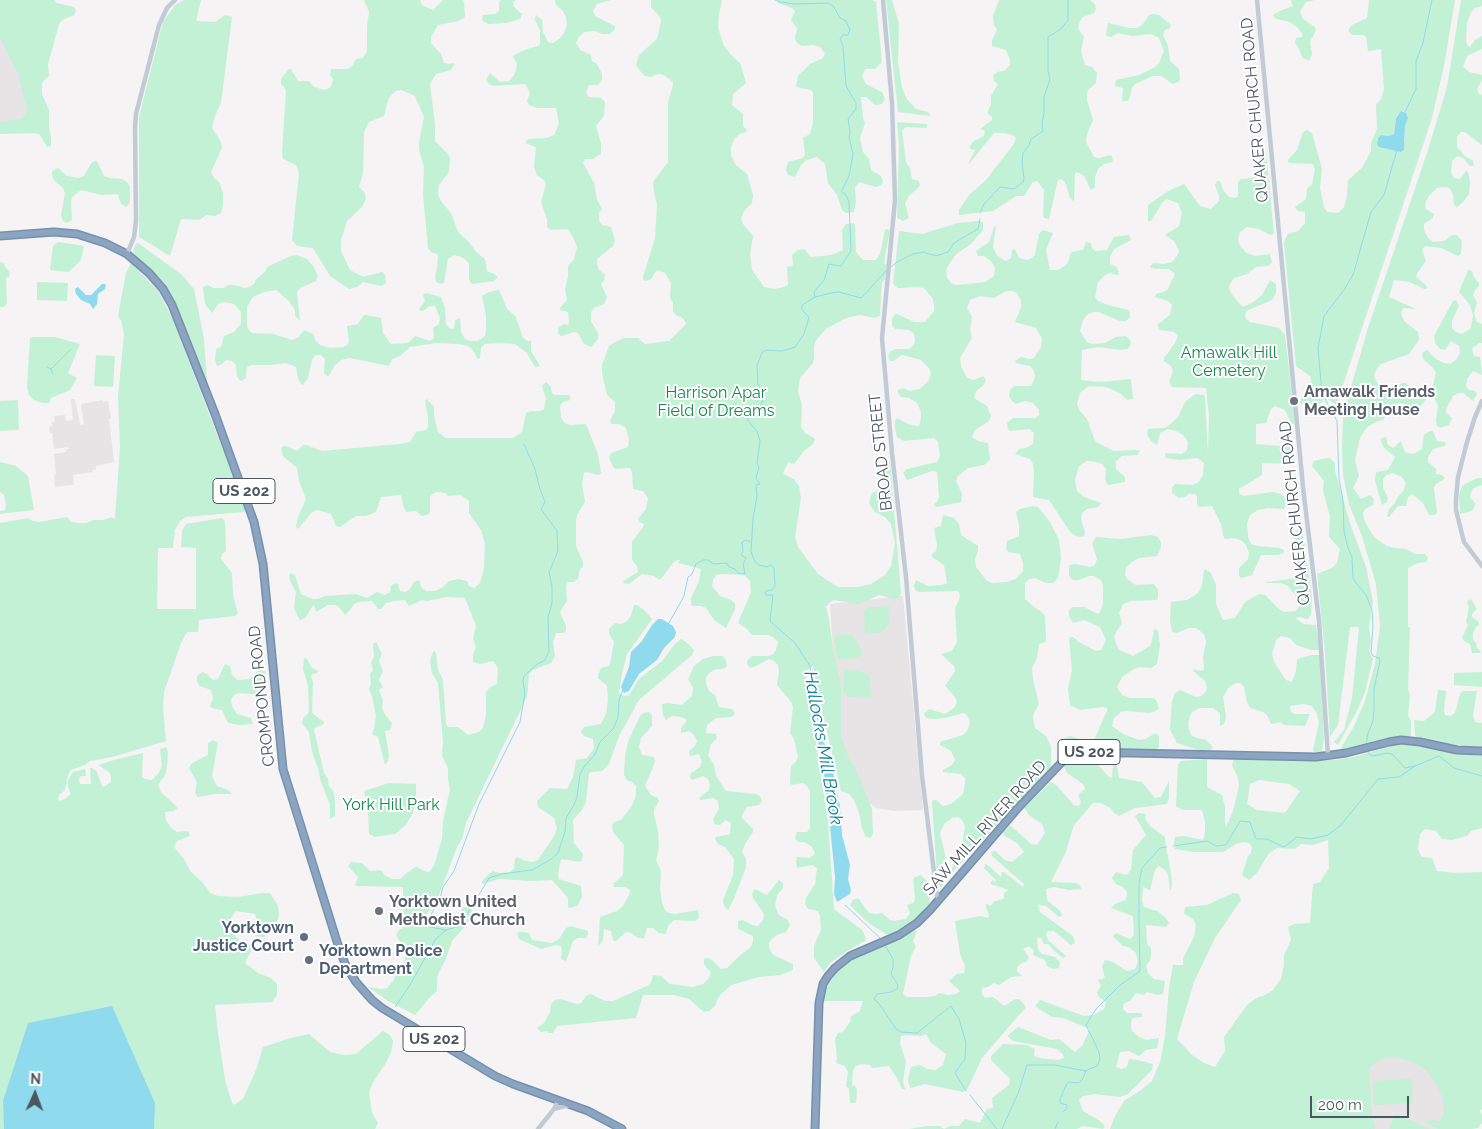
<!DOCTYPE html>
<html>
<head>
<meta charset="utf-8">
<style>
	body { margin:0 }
	#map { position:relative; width:1482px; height:1129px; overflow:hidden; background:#f5f3f3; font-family:Raleway,sans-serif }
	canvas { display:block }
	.north { position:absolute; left:10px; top:1069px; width:50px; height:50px; -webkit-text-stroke:4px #fff; paint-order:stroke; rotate:2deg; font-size:14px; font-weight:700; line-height:20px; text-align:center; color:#4a5661 }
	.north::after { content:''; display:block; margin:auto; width:18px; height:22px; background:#4a5661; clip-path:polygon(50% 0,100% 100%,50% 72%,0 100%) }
	.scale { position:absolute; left:1310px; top:1096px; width:99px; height:22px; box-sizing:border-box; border:2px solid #4a5661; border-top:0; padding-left:6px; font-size:15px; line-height:18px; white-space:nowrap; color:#4a5661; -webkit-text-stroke:4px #fff; paint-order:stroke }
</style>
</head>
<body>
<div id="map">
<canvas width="1482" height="1129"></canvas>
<div class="north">N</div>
<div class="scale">200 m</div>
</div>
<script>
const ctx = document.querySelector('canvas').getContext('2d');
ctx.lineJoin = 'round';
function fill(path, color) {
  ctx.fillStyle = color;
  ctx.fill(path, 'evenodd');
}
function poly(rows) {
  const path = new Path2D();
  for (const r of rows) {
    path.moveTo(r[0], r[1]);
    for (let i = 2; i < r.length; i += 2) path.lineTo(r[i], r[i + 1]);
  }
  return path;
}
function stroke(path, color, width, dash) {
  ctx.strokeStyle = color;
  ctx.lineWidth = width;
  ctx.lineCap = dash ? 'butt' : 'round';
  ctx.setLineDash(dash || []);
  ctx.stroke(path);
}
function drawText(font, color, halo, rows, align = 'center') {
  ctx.font = font + ' Raleway,sans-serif';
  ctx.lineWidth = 4;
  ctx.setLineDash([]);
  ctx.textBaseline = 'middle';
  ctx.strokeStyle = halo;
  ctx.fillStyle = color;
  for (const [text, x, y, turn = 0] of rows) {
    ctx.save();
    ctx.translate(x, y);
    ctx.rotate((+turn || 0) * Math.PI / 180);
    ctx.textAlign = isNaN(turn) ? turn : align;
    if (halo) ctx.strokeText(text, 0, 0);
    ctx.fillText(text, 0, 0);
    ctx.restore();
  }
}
fill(poly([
	[0,31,39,124,0,129],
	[71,399,75,399,80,425,84,424,81,404,103,400,103,402,108,401,111,419,109,419,114,462,96,466,96,470,92,470,93,472,73,475,74,485,55,487,54,475,56,474,54,454,66,452,66,449,69,449,68,447,54,449,52,433,50,433,49,427,52,426,52,422,55,422,54,416,65,415,66,421,73,420],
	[903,596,923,810,894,811,876,808,866,800,848,771,837,716,830,604],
	[1360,1045,1446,1063,1459,1129,1370,1129]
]), '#e6e4e5');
fill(poly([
	[0,0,54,0,57,3,74,7,76,11,74,15,62,20,59,24,48,64,49,76,44,80,42,84,42,94,49,110,49,128,51,137,51,146,47,147,40,135,35,133,0,134,0,122,22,119,27,111,18,74,0,38],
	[184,0,201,0,196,21,215,22,225,15,232,17,221,103,215,116,212,128,221,142,222,148,211,172,214,178,219,182,223,193,223,205,221,213,215,216,207,215,199,220,181,219,170,256,139,237,139,117,163,22,175,5],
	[364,0,420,0,422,5,433,10,443,0,463,0,464,2,465,16,464,18,458,21,438,25,431,37,431,43,441,54,444,63,449,64,454,63,454,65,451,70,436,74,430,84,435,124,435,141,448,154,450,158,449,172,439,185,438,194,441,201,451,213,458,232,469,242,476,252,485,259,487,271,494,274,498,277,494,281,472,284,469,280,469,263,462,257,454,255,448,259,444,283,442,284,436,282,435,277,437,268,438,256,437,254,431,252,428,248,423,195,424,167,419,150,419,142,424,117,415,96,401,90,396,91,389,97,384,116,369,122,364,132,363,173,359,187,365,193,366,199,362,207,347,221,341,240,341,251,350,270,363,277,382,272,385,275,386,283,381,286,363,282,357,287,349,289,330,276,313,248,297,246,292,240,299,173,296,165,283,159,282,153,286,90,281,84,281,79,289,69,291,69,298,81,309,81,314,87,325,90,331,87,333,79,330,75,331,69,348,69,352,66,356,59,363,58,367,51,367,26,369,12],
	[501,0,516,0,513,2,514,7,522,14,520,19,506,23,488,24,482,20,483,15,495,14,499,11,499,2],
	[555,0,611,0,597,4,593,11,595,16,615,26,615,29,610,34,602,34,595,31,584,32,578,38,576,43,580,50,591,55,592,61,597,64,602,74,602,80,598,85,589,85,586,93,589,97,601,98,605,102,604,116,596,126,601,143,601,154,593,159,585,159,583,163,594,183,597,200,602,209,599,213,599,220,602,225,611,227,615,241,613,246,597,259,598,269,605,275,604,280,601,284,607,297,604,304,594,308,591,312,591,321,598,333,598,339,591,347,584,344,578,333,574,332,561,336,558,333,558,328,564,324,568,325,569,322,568,312,560,310,560,308,567,300,565,289,568,277,568,266,574,259,577,247,573,237,569,231,567,229,551,230,547,227,547,219,541,202,546,184,544,180,537,175,534,167,536,147,525,143,528,139,546,138,554,135,559,124,556,108,537,108,529,105,527,101,530,93,525,84,493,86,489,84,486,80,490,73,500,82,509,81,514,75,516,70,517,64,513,57,514,55,527,49,538,46,540,44,540,31,535,19,536,15,542,20,543,32,548,42,553,43,560,38,564,33,567,25,566,17,562,10,556,5],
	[651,0,722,0,719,15,718,28,724,46,731,55,740,63,746,83,733,94,732,105,743,114,743,126,747,130,746,132,740,134,734,139,731,147,731,155,735,164,747,174,753,195,752,203,744,211,741,219,743,224,753,236,750,254,752,270,764,287,775,289,784,287,788,285,787,267,793,265,792,255,798,250,805,249,810,257,832,255,843,250,842,230,846,224,854,223,855,226,856,252,863,260,876,260,880,254,885,230,887,229,890,230,885,257,884,265,887,263,885,279,882,282,880,316,874,318,860,315,846,318,826,329,816,340,814,347,814,358,813,363,800,378,798,392,802,405,801,427,805,433,814,438,815,440,812,445,805,450,794,464,788,462,783,474,794,479,799,486,801,498,795,537,798,547,818,574,838,587,857,587,871,584,885,575,891,566,895,543,891,524,885,517,875,512,869,503,872,493,877,491,885,485,885,471,884,463,887,461,890,462,901,593,899,598,893,599,879,595,859,604,834,600,829,603,826,607,829,619,833,649,841,685,841,735,849,759,855,767,872,809,873,834,870,838,865,836,862,828,859,813,854,800,849,794,841,791,820,702,813,666,805,672,828,820,834,909,862,930,866,938,865,941,847,951,830,963,824,972,814,958,814,946,821,930,820,916,818,911,808,909,805,904,806,898,815,884,817,868,813,865,797,868,796,862,797,857,810,858,815,853,811,846,804,842,798,842,795,838,797,832,807,832,810,828,810,791,807,786,803,783,791,785,790,783,791,766,795,763,798,757,794,739,790,733,793,707,791,702,777,685,779,671,778,665,774,661,769,659,754,667,749,667,747,664,747,661,752,656,768,656,773,654,776,650,778,642,774,638,769,635,752,635,747,629,738,623,751,592,750,581,744,575,722,574,716,575,713,580,712,586,720,596,731,600,735,603,735,609,726,628,714,620,706,608,701,606,692,606,691,604,691,598,699,581,701,569,678,563,680,560,677,560,673,563,661,579,658,579,654,576,642,574,629,584,624,583,623,581,638,572,637,566,632,560,632,542,643,527,644,524,639,522,638,519,646,509,648,498,643,491,633,489,632,472,630,468,616,469,614,468,609,458,611,453,628,447,629,439,626,428,619,424,611,424,610,421,615,411,615,402,607,395,602,373,602,365,609,346,617,341,624,338,638,338,645,344,669,341,686,324,684,319,676,315,673,311,673,303,670,298,671,283,665,273,657,270,651,279,646,281,643,280,643,277,655,238,657,204,654,193,653,182,668,162,668,102,673,85,673,82,664,75,658,74,651,77,645,76,641,72,636,65,639,55,657,39,661,22,660,17,651,7],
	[777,0,872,0,876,2,882,62,875,69,865,69,862,76,866,84,882,92,885,99,882,104,875,105,866,97,861,97,863,118,865,123,860,138,863,152,869,159,871,170,881,176,883,181,881,185,876,187,859,182,855,188,856,202,854,212,846,213,842,210,837,195,828,183,825,164,817,157,806,160,801,165,795,177,788,175,786,170,788,162,803,158,805,154,803,138,810,134,813,123,813,92,811,90,796,87,798,76,810,64,823,58,825,53,820,47,813,45,802,46,797,43,795,38,797,28,791,20,795,11,792,8,778,3],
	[886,0,892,0,899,24,898,62,902,88,907,99,916,109,928,112,931,116,898,112],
	[999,0,1090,0,1095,4,1096,9,1094,13,1083,17,1080,21,1078,29,1084,37,1081,51,1085,65,1092,67,1097,73,1096,83,1088,90,1087,95,1087,100,1093,120,1087,134,1086,142,1094,157,1099,158,1111,155,1113,160,1112,162,1104,164,1098,169,1095,177,1095,187,1091,190,1084,176,1077,172,1075,173,1074,202,1070,198,1065,182,1061,179,1058,180,1049,219,1044,218,1043,215,1044,190,1037,181,1033,182,1024,196,1016,196,993,211,959,215,959,210,969,195,986,180,1013,145,1016,138,1012,135,1004,133,994,133,969,164,969,162,975,150,970,149,970,146,974,141,984,136,985,131,980,129,992,120,992,117,988,114,988,111,991,104,991,96,998,84,994,81,993,75,997,72,1004,71,1010,65,1010,60,1006,50,992,46,992,40,997,30,994,25,993,16],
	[1291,0,1315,0,1306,2,1300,11,1303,19,1315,27,1316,30,1310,42,1312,54,1309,61,1302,57,1299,49,1295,43,1296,38,1302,37,1303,35,1298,28,1290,22,1276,19,1273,15,1280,11,1293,6],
	[1369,0,1455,0,1444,66,1432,118,1338,400,1336,405,1328,399,1323,400,1315,411,1311,412,1308,407,1300,403,1302,396,1313,394,1313,388,1310,376,1296,366,1284,244,1285,239,1288,234,1298,231,1305,223,1305,212,1298,211,1295,207,1306,199,1307,188,1312,185,1315,169,1313,164,1290,163,1288,162,1288,160,1297,150,1303,132,1307,130,1312,133,1322,169,1320,188,1324,207,1327,212,1338,213,1344,207,1347,196,1348,180,1362,168,1371,151,1371,143,1377,129,1376,105,1381,99,1384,89,1381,49,1368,51,1366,37,1364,35,1353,35,1349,32,1349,29,1352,25,1367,18],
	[1401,111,1404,111,1408,118,1405,126,1405,142,1377,144,1377,140,1381,135,1389,136,1394,134,1396,117],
	[1461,0,1482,0,1482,6,1475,8,1471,12,1467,23,1466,41,1467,45,1470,47,1475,40,1482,36,1482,49,1467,56,1463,67,1469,72,1482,75,1482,80,1477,89,1479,94,1482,95,1482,145,1465,132,1461,132,1457,137,1457,147,1465,156,1473,161,1474,166,1470,166,1463,158,1457,156,1452,161,1451,172,1454,178,1460,179,1466,171,1468,172,1470,181,1469,194,1463,202,1457,207,1454,205,1453,195,1450,189,1446,187,1437,188,1429,196,1425,203,1426,209,1434,214,1433,218,1424,224,1424,230,1428,238,1433,242,1444,241,1452,235,1457,235,1462,241,1461,254,1458,256,1441,248,1425,246,1422,250,1426,261,1418,272,1416,277,1426,285,1427,289,1424,289,1410,282,1394,280,1389,297,1416,309,1403,308,1401,314,1405,322,1418,332,1419,340,1409,354,1381,364,1376,370,1374,376,1379,387,1386,393,1392,391,1402,383,1406,383,1415,391,1426,391,1431,388,1433,385,1436,373,1433,368,1424,360,1422,356,1423,352,1427,350,1436,359,1444,363,1450,364,1456,360,1460,353,1459,346,1451,341,1445,350,1440,349,1435,343,1434,336,1453,301,1456,300,1459,306,1452,321,1452,328,1456,332,1462,334,1471,328,1473,315,1470,305,1459,292,1468,270,1472,271,1474,277,1479,283,1479,286,1475,290,1473,296,1477,302,1474,313,1477,322,1482,324,1482,343,1479,343,1472,349,1474,356,1480,357,1482,375,1473,371,1467,379,1466,386,1469,390,1475,391,1477,394,1473,401,1463,393,1458,393,1453,396,1446,409,1446,413,1452,418,1449,425,1440,428,1437,426,1436,421,1438,405,1434,398,1429,396,1420,407,1417,415,1412,415,1405,404,1400,403,1396,405,1390,409,1383,420,1376,422,1367,427,1360,438,1355,460,1359,476,1353,488,1361,499,1370,495,1374,499,1373,505,1365,509,1363,513,1364,520,1369,529,1375,538,1387,546,1395,548,1406,549,1415,554,1425,554,1428,558,1426,562,1418,563,1408,568,1408,627,1410,627,1408,689,1410,695,1408,715,1411,721,1411,735,1409,737,1398,736,1352,749,1342,750,1341,748,1353,728,1365,701,1375,664,1380,626,1376,584,1362,536,1349,504,1343,475,1342,446,1343,415,1368,328,1428,150,1447,87],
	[1154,14,1159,15,1171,25,1170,28,1165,30,1163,35,1168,46,1170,61,1179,69,1180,80,1178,82,1173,84,1161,76,1153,76,1135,84,1132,88,1129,99,1128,101,1122,101,1123,88,1115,86,1116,80,1139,75,1155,67,1159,63,1164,51,1159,38,1151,34,1132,36,1118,33,1111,37,1106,36,1108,23,1129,28,1137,28,1143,24,1149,15],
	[897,122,927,124,927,126,926,128,906,127,902,131,906,162,910,169,912,179,919,181,920,186,909,196,905,203,909,218,903,221,897,218,899,145],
	[1266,151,1274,234,1270,235,1259,229,1247,227,1240,232,1238,239,1239,244,1246,253,1255,256,1270,254,1272,262,1268,266,1256,267,1247,274,1234,278,1229,286,1230,291,1237,301,1242,306,1245,306,1252,303,1262,295,1270,280,1276,284,1276,293,1272,300,1246,311,1245,318,1250,322,1279,328,1285,335,1295,423,1295,425,1291,423,1285,410,1275,406,1271,409,1266,423,1256,424,1256,444,1291,447,1292,464,1262,463,1262,475,1239,489,1239,494,1244,496,1273,492,1281,494,1287,499,1287,504,1284,509,1268,508,1258,510,1250,515,1247,523,1248,537,1251,544,1258,546,1279,548,1284,550,1284,553,1278,555,1261,555,1252,575,1241,578,1239,576,1239,568,1248,559,1249,553,1246,545,1242,541,1237,539,1231,538,1226,539,1224,538,1221,524,1212,506,1199,507,1197,505,1197,496,1195,494,1189,494,1185,497,1179,498,1172,493,1172,488,1175,484,1192,485,1199,482,1203,475,1204,463,1197,458,1180,460,1166,458,1165,455,1166,453,1182,454,1187,450,1188,442,1183,435,1176,431,1168,429,1160,433,1157,445,1150,440,1147,434,1148,429,1164,428,1168,426,1178,417,1185,402,1194,395,1196,394,1204,395,1205,397,1208,453,1209,417,1206,388,1172,387,1169,382,1173,371,1171,366,1164,361,1164,358,1175,343,1178,335,1174,332,1160,330,1157,325,1170,315,1172,305,1168,301,1155,297,1156,294,1164,292,1168,289,1175,274,1169,269,1155,269,1150,267,1153,263,1164,264,1172,262,1177,256,1179,251,1174,241,1165,235,1179,226,1182,213,1178,203,1166,199,1162,203,1151,221,1148,221,1148,205,1168,191,1184,184,1200,206,1211,209,1219,201,1219,196,1215,185,1217,181,1220,181,1223,190,1229,197,1236,198,1238,196,1238,182,1241,179,1252,178,1260,172,1260,155,1261,152],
	[97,161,104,176,110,178,122,179,127,182,130,187,130,203,126,207,121,204,118,194,102,195,81,190,72,197,71,202,72,220,67,223,63,221,61,215,65,193,63,188,55,181,52,176,52,171,58,168,67,176,78,178,84,176,92,162],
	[978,221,983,222,983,230,971,244,956,254,948,266,946,270,947,278,952,284,957,285,985,282,994,276,995,268,991,261,984,256,978,256,976,251,989,242,994,227,996,226,993,247,997,256,1006,261,1011,258,1012,250,1015,249,1019,258,1027,260,1032,258,1035,255,1039,234,1043,230,1053,233,1046,250,1050,270,1058,270,1065,266,1068,262,1071,252,1083,250,1086,242,1091,243,1092,248,1095,251,1107,250,1114,237,1129,235,1131,240,1114,249,1110,257,1110,264,1117,267,1119,274,1117,275,1109,273,1104,276,1098,282,1095,297,1098,301,1108,305,1128,310,1130,312,1130,317,1126,321,1120,321,1099,312,1094,312,1088,314,1083,320,1080,331,1087,342,1092,344,1105,343,1116,337,1126,336,1131,341,1130,346,1128,349,1121,350,1098,347,1082,350,1081,380,1101,382,1131,379,1133,399,1127,400,1120,393,1106,387,1089,386,1080,393,1077,404,1080,411,1087,419,1095,441,1100,444,1114,451,1136,450,1140,451,1137,455,1122,456,1116,461,1116,469,1125,477,1125,482,1108,485,1105,480,1106,469,1102,464,1096,462,1087,461,1079,466,1075,480,1077,491,1084,497,1101,503,1098,507,1087,509,1082,513,1081,519,1085,533,1084,536,1082,537,1076,536,1071,533,1049,500,1033,497,1034,472,1033,464,1030,459,1015,454,1019,449,1026,448,1033,444,1034,433,1030,429,1010,431,1008,429,1007,423,1013,418,1035,418,1039,415,1039,410,1033,403,1025,401,1016,404,1012,401,1009,396,1010,390,1014,386,1030,386,1032,385,1035,377,1034,371,1030,366,1016,363,1015,361,1021,357,1029,359,1034,358,1041,347,1042,338,1036,328,1015,322,1021,307,1021,301,1017,293,1012,291,1006,291,994,298,980,296,970,300,967,308,972,317,970,330,972,338,960,358,961,366,967,378,974,380,983,376,986,380,984,385,976,391,974,398,987,406,991,416,989,421,975,430,972,437,978,441,988,443,990,460,984,465,968,468,958,476,956,481,962,494,961,502,936,507,934,504,938,501,939,496,937,472,932,471,907,480,903,473,907,469,937,462,940,456,938,442,934,438,904,441,897,437,895,429,895,420,897,418,908,424,916,426,919,426,921,418,921,412,917,403,909,398,901,397,898,393,898,390,903,388,910,391,920,389,929,380,931,374,929,368,921,360,902,355,893,361,890,361,888,356,891,351,896,349,909,349,913,346,915,341,914,333,909,330,895,329,892,325,892,319,895,314,897,314,914,322,925,322,934,311,934,306,933,299,924,288,918,287,898,288,893,284,899,231,922,234,958,223],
	[58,242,84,246,81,260,69,272,50,270,53,246],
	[138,243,182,275,194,289,204,339,207,381,205,382,173,301,161,281,137,257,133,251,136,244],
	[297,255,307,259,314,267,318,276,316,281,300,288,297,292,300,320,295,316,295,310,289,301,276,290,264,292,253,297,247,307,247,324,248,329,252,333,273,334,292,340,299,337,304,330,313,334,316,341,320,345,330,348,344,347,348,344,349,342,347,326,358,324,364,315,366,315,381,318,383,333,391,344,408,343,415,336,430,341,434,338,433,328,439,324,440,318,435,306,430,306,423,311,421,311,419,309,425,301,423,296,424,294,426,293,441,297,445,308,446,324,449,328,454,329,455,320,460,318,461,332,465,339,470,341,478,341,485,336,486,331,486,316,482,296,489,292,499,290,507,309,516,317,523,338,528,341,531,341,531,351,540,366,535,367,527,353,515,344,500,343,485,344,481,347,480,358,478,359,472,349,468,346,459,344,436,343,410,347,400,356,392,359,389,366,350,358,341,360,335,365,328,377,324,373,325,359,321,355,315,355,312,360,308,378,303,385,301,384,298,379,296,367,286,363,270,365,252,365,247,367,246,378,241,381,237,377,236,365,232,361,226,360,222,364,217,366,215,360,216,349,221,347,224,336,234,332,241,324,241,312,234,304,224,302,218,304,212,313,205,304,203,287,208,285,213,288,224,288,228,285,234,285,244,288,249,287,254,284,256,279,265,272,267,267,291,256],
	[0,262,4,263,5,267,10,272,9,277,6,278,7,303,4,307,0,307],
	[131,263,159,292,173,320,246,510,244,512,186,517,180,521,175,530,173,548,158,548,157,609,196,609,196,548,181,547,182,531,186,524,222,518,225,521,226,551,222,554,221,559,232,573,233,595,238,613,235,616,199,620,198,632,187,632,181,643,164,692,163,709,166,741,112,757,90,761,85,765,71,770,68,775,65,790,59,795,58,799,60,801,65,799,71,794,68,787,68,780,73,772,85,769,86,776,81,776,79,779,80,784,91,784,90,768,92,768,97,772,102,786,104,787,111,782,111,777,109,772,98,765,114,760,143,753,142,777,145,779,152,780,158,774,162,766,160,749,166,747,168,752,167,768,165,775,158,785,161,792,178,808,173,811,165,812,166,820,171,828,177,832,185,831,189,832,190,836,177,841,174,847,184,859,191,872,203,883,210,893,218,896,238,897,263,893,270,893,278,906,279,915,277,922,264,937,255,936,255,928,257,920,255,914,236,911,231,918,231,930,241,943,254,945,245,963,258,973,271,978,277,984,277,995,272,1002,215,1005,217,1026,225,1080,232,1103,234,1105,243,1099,256,1070,263,1047,291,1038,309,1034,330,1052,344,1055,356,1054,383,1031,390,1035,393,1041,391,1053,384,1066,373,1082,369,1092,372,1113,378,1123,375,1129,0,1129,0,523,28,518,33,521,39,522,67,517,71,522,78,523,86,523,94,520,103,520,112,517,115,519,120,446,118,397,124,334,121,321,118,316,126,273],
	[37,282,68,283,67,301,37,300],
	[33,337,55,337,80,344,68,373,77,378,70,390,51,398,49,403,42,403,34,400,29,395,27,387,30,338],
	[96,355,115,356,113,387,94,386],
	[546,382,551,387,552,393,554,395,569,395,570,398,570,400,563,402,560,406,561,418,565,423,570,425,586,424,598,454,601,473,599,475,586,472,584,473,582,484,585,502,577,515,576,521,576,546,583,562,583,567,580,569,578,579,574,582,568,582,566,586,567,601,560,612,566,626,566,631,564,633,556,633,553,642,555,656,551,663,533,670,529,674,527,697,466,823,462,839,457,847,438,898,427,914,427,920,430,925,436,925,450,923,464,907,472,907,471,918,468,923,452,941,445,961,440,970,437,977,437,991,430,997,415,1015,388,1001,368,987,381,989,387,988,394,980,396,969,401,967,405,960,405,950,396,935,399,930,406,926,403,908,403,887,357,886,355,885,358,877,348,866,351,862,362,863,370,871,381,870,384,875,392,879,400,879,408,872,416,867,427,872,429,872,434,866,442,839,443,821,450,790,448,779,448,769,442,755,443,742,438,683,432,673,430,662,432,654,434,651,436,653,438,670,443,680,446,724,448,727,458,727,468,735,479,732,483,728,486,715,486,692,490,687,497,684,498,668,493,661,480,664,473,662,473,654,476,647,473,639,476,626,465,598,447,597,427,601,422,600,409,606,405,600,394,601,386,603,381,609,378,609,372,601,358,602,354,604,351,609,345,615,340,608,336,605,328,605,316,612,315,607,313,605,306,617,300,621,294,608,296,592,290,581,289,575,291,573,295,575,301,594,312,599,318,599,325,596,356,594,367,598,377,592,385,595,390,592,391,586,395,583,398,584,400,591,406,592,410,589,414,582,419,580,421,587,426,591,435,591,443,587,449,581,458,579,467,581,469,586,474,588,480,583,484,568,485,544,481,530,469,513,469,501,461,495,448,496,445,493,436,492,430,496,430,511,429,514,424,516,422,516,416,511,406,512,403,505,401,495,381,497,376,512,366,516,356,516,340,527,336,526,331,514,318,510,312,512,298,529,296,527,298,517,306,499,299,481,297,468,283,456,281,449,283,446,286,446,297,451,303,445,306,445,322,451,400,444,410,442,416,432,426,430,428,427,428,417,425,401,427,399,434,407,434,416,438,432,446,438,513,438,522,432,526,413,531,411,540,411,544,409,546,399,542,386],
	[18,400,19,430,0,431,0,401],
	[1430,431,1433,431,1437,441,1445,442,1446,444,1444,446,1433,449,1428,457,1428,462,1436,469,1436,474,1442,475,1445,478,1443,480,1436,484,1434,488,1437,513,1434,515,1429,515,1423,503,1412,494,1408,497,1406,506,1398,506,1389,517,1387,517,1389,509,1394,504,1399,495,1403,492,1406,483,1402,477,1392,473,1386,475,1383,479,1383,488,1388,498,1387,502,1382,505,1375,481,1376,472,1388,470,1395,457,1384,448,1380,439,1386,437,1388,445,1393,448,1401,441,1405,452,1413,454,1422,449,1424,435],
	[1327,458,1330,458,1335,463,1335,471,1351,526,1366,567,1373,602,1369,627,1371,642,1369,651,1373,659,1365,692,1358,709,1338,745,1334,742,1344,730,1352,698,1359,627,1350,627,1338,725,1330,737,1325,653,1317,574,1332,568,1337,563,1340,549,1329,537,1330,517,1323,490,1324,481,1312,466,1314,461],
	[0,462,16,466,28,476,34,510,0,514,0,511,5,510,6,504,4,495,0,492],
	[1477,478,1482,478,1482,485,1474,488,1471,492,1470,497,1475,503,1474,509,1471,511,1460,514,1459,494,1463,485],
	[1033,506,1038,507,1050,522,1059,540,1061,558,1058,578,1053,583,1046,583,1035,578,1029,579,1025,583,1025,599,1034,607,1042,612,1045,616,1046,640,1045,642,1039,644,1037,658,1032,668,1033,679,1039,704,1034,713,1033,718,1035,728,1046,736,1051,746,1051,767,951,874,955,854,962,845,965,826,962,820,958,817,952,818,944,824,940,834,945,854,943,885,938,889,932,802,933,800,936,800,943,806,951,804,963,794,965,783,965,778,961,774,943,772,943,770,952,765,955,760,951,751,940,745,940,742,963,735,967,731,970,723,967,715,963,713,945,718,934,719,926,718,924,714,929,709,945,714,954,708,957,702,955,697,945,686,955,671,954,666,941,654,952,651,957,642,955,609,960,597,959,592,957,591,919,592,915,590,914,585,916,580,928,586,942,585,947,583,944,565,932,557,932,554,936,551,937,545,934,528,941,526,943,515,954,518,959,524,961,535,978,546,978,551,975,559,976,567,987,581,992,583,1007,582,1016,579,1023,571,1023,563,1020,554,1009,552,1006,549,1007,541,1019,536,1019,524,1016,512,1020,509],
	[1297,530,1302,532,1304,540,1312,598,1311,614,1308,619,1299,617,1295,618,1304,624,1316,625,1320,650,1312,650,1302,647,1296,645,1290,638,1281,636,1276,640,1272,654,1274,662,1286,680,1292,682,1296,671,1297,659,1311,655,1320,655,1324,737,1322,752,1317,755,1313,750,1319,723,1317,714,1312,706,1304,704,1290,706,1291,712,1295,714,1310,714,1305,726,1284,725,1280,722,1271,724,1267,715,1263,712,1250,708,1247,702,1244,687,1241,683,1236,683,1229,687,1223,697,1226,717,1224,724,1220,726,1220,713,1213,708,1200,708,1192,712,1190,716,1188,724,1190,733,1194,737,1206,740,1212,746,1212,749,1208,751,1202,751,1177,743,1170,730,1172,701,1175,693,1180,690,1196,697,1201,696,1205,693,1207,688,1205,681,1193,671,1194,669,1199,671,1204,670,1203,657,1206,642,1204,634,1196,628,1189,628,1177,633,1172,632,1170,620,1171,602,1187,600,1198,593,1202,586,1204,570,1205,569,1210,572,1216,584,1216,604,1223,620,1235,618,1245,602,1259,594,1265,595,1279,609,1284,612,1296,611,1299,607,1300,602,1288,586,1281,583,1266,583,1267,582,1296,578,1301,575,1294,546,1295,533],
	[1151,535,1158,537,1161,542,1161,547,1157,556,1139,558,1132,562,1126,567,1125,575,1127,579,1136,585,1154,584,1158,590,1158,598,1157,600,1131,601,1123,604,1119,613,1122,623,1116,632,1114,637,1118,649,1133,656,1150,646,1152,641,1154,630,1156,629,1158,631,1160,645,1157,664,1151,668,1139,667,1134,669,1122,677,1117,687,1122,695,1130,698,1154,698,1157,702,1159,709,1150,713,1126,711,1121,712,1114,718,1112,726,1123,734,1139,740,1145,739,1156,733,1159,737,1159,747,1157,749,1083,749,1068,754,1063,751,1063,743,1065,738,1070,736,1083,740,1091,740,1095,738,1107,711,1107,708,1102,707,1080,710,1070,705,1068,689,1072,670,1069,639,1071,637,1073,637,1079,642,1096,651,1101,650,1106,640,1100,627,1084,620,1073,623,1069,616,1069,610,1073,607,1084,607,1098,614,1100,612,1103,604,1103,586,1101,580,1094,576,1089,576,1079,580,1073,580,1069,576,1069,568,1070,565,1075,564,1090,567,1095,565,1097,559,1092,544,1096,537,1120,539],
	[1471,599,1477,609,1472,614,1472,617,1479,622,1479,625,1476,627,1473,633,1473,639,1476,643,1477,648,1481,652,1480,653,1472,653,1470,644,1464,641,1462,638,1468,625,1466,622,1469,607,1467,601],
	[634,605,637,605,644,610,652,619,627,654,622,673,619,693,624,696,629,695,638,680,663,660,674,645,681,639,686,642,694,650,692,655,639,700,619,736,609,764,602,771,591,772,589,773,586,802,582,810,573,820,574,843,583,854,581,862,561,859,558,874,559,879,581,886,582,897,577,906,569,908,568,906,568,898,552,880,532,881,499,879,482,884,482,881,489,874,493,871,499,873,510,872,514,869,515,859,517,857,525,861,533,862,538,860,554,836,557,828,554,818,538,807,537,801,550,788,567,789,573,777,576,760,587,758,594,748,593,739,584,736,581,732,584,727,601,724,606,714,608,700,607,686,598,678,598,675,601,668,609,666,610,664,614,642,609,634,609,629,615,623,621,624,626,622,631,616],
	[889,606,890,621,885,629,879,633,865,634,864,611,867,608],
	[841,634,851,635,859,644,862,657,841,660,837,657,834,635],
	[376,642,382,654,379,661,383,671,379,680,383,687,379,690,383,701,382,707,385,715,392,723,390,730,385,731,389,755,388,761,385,765,378,737,372,734,374,729,376,716,372,696,369,689,371,684,370,674,373,670,371,662,374,657,373,644],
	[713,656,723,656,726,660,727,666,725,668,714,670,709,673,706,678,706,683,709,691,715,695,719,707,732,709,735,713,732,717,716,718,707,725,706,733,716,734,717,738,711,744,708,755,714,765,716,776,726,791,756,794,760,796,762,801,759,805,747,807,742,816,742,818,753,829,753,832,745,844,742,852,746,859,746,867,734,899,728,910,724,906,723,900,733,875,734,859,725,847,718,844,715,839,716,837,730,834,731,823,726,820,720,825,714,824,713,819,719,809,718,801,713,798,700,800,699,798,709,790,710,784,708,779,703,776,692,780,690,778,691,773,700,767,702,762,699,754,691,756,689,754,689,751,695,746,697,741,693,734,689,731,681,733,681,728,686,722,686,719,681,717,672,716,666,720,663,715,662,704,667,703,682,705,692,696,693,688,688,679,694,666,703,659],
	[304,658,307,659,311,667,318,671,317,673,312,674,311,677,313,682,312,713,324,722,324,724,316,727,314,730,324,773,328,779,329,787,333,790,335,800,335,816,330,819,330,805,320,779,319,771,312,752,309,732,302,723,303,718,307,715,309,711,308,686,303,669],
	[225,664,230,666,232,675,238,680,249,679,259,670,265,671,267,685,262,695,239,693,234,695,231,700,232,706,237,714,251,718,253,724,239,725,228,723,222,710,212,708,210,706,213,698,211,690,200,686,197,682,197,676,202,672,207,674,213,680,218,679],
	[844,670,860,671,869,675,871,698,848,697,844,692],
	[1482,672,1482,687,1454,685,1454,673],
	[1438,690,1446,691,1444,711,1445,715,1451,716,1455,713,1460,694,1463,691,1477,691,1473,715,1475,722,1482,723,1482,747,1445,744,1417,738,1415,735,1414,720,1424,721,1435,712],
	[649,712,652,716,652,726,641,738,639,747,642,755,654,757,655,762,645,786,651,795,658,798,659,801,654,810,654,815,658,831,659,849,656,860,661,871,660,889,662,903,665,910,669,913,675,914,698,910,699,918,695,921,674,920,668,926,666,934,659,933,653,928,647,928,644,938,638,938,631,933,626,932,616,941,613,940,611,931,604,929,603,940,598,947,600,917,617,911,623,906,630,893,630,890,625,887,614,887,613,884,623,875,624,845,613,832,612,826,614,822,621,820,632,806,636,795,636,786,632,782,627,780,624,775,625,756,628,742,640,716,644,713],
	[213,740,218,743,212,776,217,786,228,790,232,794,215,794,198,797,195,793,197,782,189,768,192,763,208,755,208,743],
	[1413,743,1425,745,1446,751,1482,756,1482,828,1471,831,1467,836,1452,840,1442,839,1436,831,1425,829,1420,834,1418,850,1422,857,1432,858,1437,871,1457,873,1482,872,1482,1109,1480,1111,1482,1115,1482,1123,1478,1128,1472,1129,1438,1129,1425,1122,1426,1120,1440,1121,1444,1113,1443,1099,1436,1083,1426,1070,1413,1062,1395,1057,1386,1058,1376,1062,1369,1069,1372,1115,1375,1129,1110,1129,1115,1116,1124,1101,1141,1090,1152,1081,1160,1062,1165,1037,1169,988,1173,965,1183,965,1183,958,1194,937,1196,925,1193,919,1184,914,1185,907,1207,905,1233,893,1239,894,1241,900,1215,938,1194,982,1177,1039,1192,1055,1204,1063,1215,1067,1225,1051,1224,1037,1247,1005,1258,997,1263,996,1273,990,1281,979,1284,965,1284,955,1291,940,1288,927,1294,924,1310,923,1313,884,1320,882,1329,868,1328,840,1313,845,1301,844,1295,849,1277,848,1269,853,1257,873,1249,880,1242,875,1248,856,1251,853,1252,847,1249,843,1243,842,1236,844,1223,852,1194,852,1175,849,1174,842,1175,837,1184,836,1203,840,1205,833,1205,822,1202,810,1184,810,1176,807,1178,765,1181,761,1207,759,1207,787,1222,795,1225,807,1225,821,1226,827,1233,811,1239,786,1238,778,1232,765,1234,758,1301,761,1334,760,1354,757,1397,744],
	[1259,780,1289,784,1300,791,1285,813,1257,810,1247,804,1250,784],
	[1083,755,1089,755,1108,776,1112,778,1113,765,1098,761,1094,756,1095,755,1126,757,1125,758,1116,760,1119,778,1142,782,1155,798,1161,797,1169,781,1169,798,1167,804,1135,808,1119,816,1114,813,1110,808,1101,803,1093,803,1074,825,1065,854,1051,882,1075,883,1080,885,1081,889,1069,890,1054,887,1046,889,1047,900,1061,912,1062,916,1059,917,1046,906,1038,905,1040,912,1073,936,1075,943,1071,945,1054,931,1048,931,1046,934,1048,940,1066,956,1063,958,1053,950,1049,944,1044,944,1041,938,1037,938,1038,949,1042,954,1055,957,1060,962,1059,968,1053,969,1047,966,1045,960,1033,955,1034,951,1029,946,1023,949,1029,957,1027,961,1022,963,1017,967,1017,971,1022,976,1011,977,999,985,994,983,988,987,982,988,982,994,985,998,993,997,1004,1006,1015,999,1019,999,1024,1004,1026,1008,1019,1015,982,1058,967,1090,963,1092,925,1084,910,1088,908,1080,911,1067,920,1065,927,1069,935,1070,943,1065,946,1054,931,1043,926,1034,921,1036,905,1035,901,1036,900,1043,906,1062,903,1081,905,1089,902,1089,897,1078,889,1066,873,1068,870,1065,862,1064,856,1066,853,1070,852,1085,855,1086,857,1090,856,1103,850,1103,849,1088,846,1087,848,1072,845,1066,836,1063,837,1058,835,1039,838,1033,843,1032,850,1022,851,1016,860,1011,863,1001,823,1001,827,987,834,976,844,964,854,957,898,940,915,930,917,931,913,941,916,946,911,956,903,994,907,997,927,997,935,996,939,993,948,995,956,994,960,991,949,981,957,974,964,973,965,966,960,954,955,921,980,916,988,918,989,914,986,908,986,903,990,906,995,901,1004,899,1004,893,1009,890,991,884,991,882,993,880,995,882,996,880,984,868,985,864,989,866,1001,877,1002,872,1004,872,1023,887,1024,884,992,856,991,852,995,851,1005,860,1012,862,1024,852,1017,843,1005,836,1003,832,1010,825,1031,844,1037,845,1045,833,1042,824,1029,815,1024,808,1051,782,1056,785,1074,805,1079,806,1081,802,1078,795,1085,789,1084,785,1066,772,1064,766,1076,757],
	[389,783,416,784,416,800,413,813,405,826,395,834,375,837,369,834,368,809,364,791],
	[1139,813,1146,814,1145,818,1150,826,1165,837,1166,848,1169,861,1172,882,1171,890,1170,890,1168,875,1165,870,1159,866,1155,870,1150,890,1143,887,1142,901,1144,907,1157,911,1166,918,1169,923,1166,927,1146,925,1147,944,1151,948,1151,955,1150,961,1146,965,1148,973,1154,979,1165,981,1163,994,1158,995,1147,992,1144,995,1136,993,1130,1001,1124,1003,1123,1009,1127,1013,1142,1013,1142,1017,1132,1018,1131,1025,1132,1031,1139,1037,1146,1040,1159,1038,1157,1048,1146,1050,1139,1056,1129,1051,1120,1052,1116,1067,1122,1069,1127,1067,1129,1059,1138,1060,1153,1064,1152,1070,1128,1094,1120,1097,1094,1094,1083,1096,1079,1100,1083,1111,1100,1121,1105,1126,1103,1129,1082,1126,1077,1129,909,1129,927,1126,940,1126,944,1129,950,1126,959,1126,965,1119,980,1123,987,1109,993,1108,992,1098,1009,1085,1010,1079,991,1060,991,1056,1003,1044,1027,1045,1035,1049,1034,1056,1040,1058,1058,1060,1064,1058,1063,1054,1057,1049,1013,1041,1007,1036,1018,1027,1051,1040,1059,1039,1075,1052,1082,1046,1090,1029,1063,1018,1052,1017,1035,1006,1040,1000,1084,1016,1094,1015,1104,1009,1106,1002,1098,996,1097,992,1101,986,1098,980,1105,978,1102,966,1105,960,1113,962,1127,971,1135,969,1138,962,1136,953,1129,947,1123,946,1113,936,1116,933,1130,939,1134,935,1133,916,1111,908,1115,904,1126,900,1127,892,1123,887,1116,884,1112,878,1116,872,1127,875,1131,869,1133,850,1146,835,1135,816],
	[921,875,928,882,930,893,929,904,915,921,904,929,895,933,887,935,866,921,850,905,853,900,858,898,869,913,876,914,882,913,890,920,894,921,906,919,910,913,907,905,913,903,915,900,913,879,915,877],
	[779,880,783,883,783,888,777,895,775,906,779,915,788,920,790,925,786,932,777,935,772,939,769,943,769,948,773,955,793,964,793,969,791,971,780,975,759,977,731,985,719,996,715,1006,709,1011,704,1012,689,999,674,995,643,995,636,1018,557,1026,553,1033,548,1033,547,1031,541,1032,537,1028,544,1023,550,1012,551,1004,555,1000,560,999,577,1004,581,1003,586,996,591,994,605,1001,613,1001,647,986,651,983,653,975,661,976,670,984,693,987,703,984,709,978,711,973,704,964,704,959,707,958,712,960,721,969,727,968,738,957,751,947,753,942,753,936,738,929,738,921,743,920,752,925,758,926,763,920,764,914,753,898,752,893,755,889,767,895],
	[571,926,588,931,588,934,586,938,578,938,573,941,566,961,561,959,562,949,561,946,555,945,541,949,519,939,517,933,519,932,524,932,529,933,532,940,552,943,559,939,566,928],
	[1412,1079,1413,1103,1374,1105,1373,1081],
	[1395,1114,1430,1129,1389,1129]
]), '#c3f1d5');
fill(poly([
	[1401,111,1406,113,1408,118,1405,126,1404,150,1401,152,1379,147,1377,144,1378,138,1381,135,1389,136,1394,134,1396,118],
	[102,284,106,284,105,289,98,294,97,304,93,309,90,304,81,300,76,294,75,289,78,287,86,295,91,295],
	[658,619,662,619,673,626,676,632,675,637,664,648,657,660,639,674,629,691,624,693,621,687,629,667,631,652,642,641,652,625],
	[822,741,825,744,833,772,840,807,842,835,850,865,848,879,851,890,850,894,837,902,834,894,835,877,829,816,822,757,818,743,820,741],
	[112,1006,155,1103,154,1129,4,1129,3,1101,28,1023]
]), '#90daee');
stroke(poly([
	[775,0,780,2,795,4,828,3,834,7,840,18,846,21,850,30,848,35,843,35,840,39,843,46,846,86,856,103,856,109,848,119,850,132,849,137,853,154,849,176,842,190,842,192,846,195,849,202,851,251,841,266,829,264,824,280,814,292,815,297],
	[1405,112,1416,89,1416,61,1423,43,1432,0],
	[980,213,984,204,1000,187,1014,189,1023,182,1024,178,1022,162,1023,153,1029,145,1031,139,1043,131,1042,123,1044,114,1044,97,1050,79,1048,71,1048,37,1061,29,1068,20,1068,0],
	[890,268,897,262,913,254,923,252,936,256,948,252,954,243,978,229,980,219],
	[47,367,51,369,53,374],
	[51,369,71,349],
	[669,623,684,596,688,577,692,574,696,564,703,560,708,560,714,564,727,563,729,567,735,569,738,573,745,574,743,564,746,558,741,555,743,551,742,542,746,540,751,542],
	[821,742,810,666,795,643,770,621,773,595,766,595,765,593,766,591,772,590,775,586,774,568,771,565,767,567,759,565,755,562,751,552,753,519,757,496,756,487,756,485,760,484,756,478,759,468,757,463,760,441,757,431,749,422,745,415,746,411,760,407,763,400,762,390,758,384,757,365,762,353,766,350,781,351,789,349,795,347,804,334,809,317,802,310,802,305,815,297,831,293,839,292,861,298,887,270],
	[1366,745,1368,733,1373,721,1374,709,1374,689,1380,661,1379,658,1373,656,1371,652,1373,627,1372,610,1366,595,1356,583,1353,578,1352,557,1348,548,1344,531,1343,500,1339,479,1337,421,1322,393,1318,348,1324,316,1344,290,1353,275,1371,212,1384,195,1397,150],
	[1366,749,1369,754,1373,756,1387,753,1392,754,1405,768,1415,766],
	[1173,846,1207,841,1216,846,1226,845,1240,821,1250,822,1256,839,1267,839,1284,847,1297,837,1311,839,1328,835,1341,825,1378,779,1399,777,1415,766,1439,756,1454,768,1482,776],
	[845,905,881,939],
	[446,930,430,927,428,923,430,916,440,899,443,887,454,871,479,804,520,722,525,693,523,681,524,676,536,665,545,660,549,651,548,617,552,603,552,586,549,572,558,551,557,531,541,509,545,502,540,489,535,469,524,444],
	[885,945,893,959,893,967,891,974,898,985,897,989,891,992,877,994,874,999,880,1005,896,1029,901,1032,917,1033,951,1006,959,1019,966,1043,965,1059,955,1073,966,1091],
	[395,1007,410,985,435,940,446,930,460,926,489,878,501,874,532,870,550,860,558,853,565,832,566,818,574,805,577,797,580,774,584,767,595,754,600,742,613,729,618,718,619,700,623,690],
	[970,1095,997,1129],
	[1063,1112,1067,1108,1067,1105,1060,1103,1060,1099,1066,1085,1069,1082,1078,1083,1082,1080,1086,1071],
	[1002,1129,1019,1091,1027,1065,1055,1065,1085,1071,1097,1066,1100,1059,1099,1052,1086,1025,1096,1009,1119,986,1140,971,1139,918,1139,883,1142,868,1160,848,1167,847],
	[1055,1129,1058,1122]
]), '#90daee', 1);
const highway = poly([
	[0,236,54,232,77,234,105,243,127,254,149,273,163,289,172,305,215,414,254,522,263,564,283,769,339,948,346,966,356,982,372,1000,382,1008,495,1076,513,1084,588,1111,622,1129],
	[815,1129,819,1003,823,984,828,976,835,968,850,956,899,935,917,923,930,910,1017,809,1061,763,1070,756,1085,752,1316,757,1346,753,1389,742,1401,740,1420,742,1457,750,1482,751]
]);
stroke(highway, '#7690ad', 9);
stroke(poly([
	[883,0,892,103,895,200,882,338,892,453,906,577,922,776,937,896,940,899],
	[1257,0,1303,487,1319,621,1328,756],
	[127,254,134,237,136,221,135,127,136,114,159,25,167,8,175,0],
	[1482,401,1475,417,1467,442,1458,477,1456,499,1456,510,1464,542,1482,566],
	[554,1109,569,1105],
	[538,1129,554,1109,558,1101]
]), '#c1cbd6', 4.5);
stroke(highway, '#8ba5c1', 6);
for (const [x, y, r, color] of [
	[1294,401,5,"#6b7280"],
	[379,911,5,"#6b7280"],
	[304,937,5,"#5c6f8a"],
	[309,960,5,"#5c6f8a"]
]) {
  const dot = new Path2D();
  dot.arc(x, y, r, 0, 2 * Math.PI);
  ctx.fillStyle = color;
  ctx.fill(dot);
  stroke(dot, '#fff', 2);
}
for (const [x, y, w] of [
	[244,491,62],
	[1089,752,62],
	[434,1039,62]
]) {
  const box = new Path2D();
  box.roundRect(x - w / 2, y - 12.5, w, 25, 4);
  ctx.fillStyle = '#fff';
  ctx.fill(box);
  stroke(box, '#4a5661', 1);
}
drawText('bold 15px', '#4a5661', null, [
	["US 202",244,491],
	["US 202",1089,752],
	["US 202",434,1039]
]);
drawText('16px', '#4a5661', '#fff', [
	["QUAKER CHURCH ROAD",1255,110,-95],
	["BROAD STREET",881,452,-96],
	["QUAKER CHURCH ROAD",1295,513,-96],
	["CROMPOND ROAD",262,696,-96],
	["SAW MILL RIVER ROAD",985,828,-48]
]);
drawText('16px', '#17864f', '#fff', [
	["Amawalk Hill",1229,353],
	["Cemetery",1229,371],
	["Harrison Apar",716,393],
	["Field of Dreams",716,411],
	["York Hill Park",391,805]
]);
drawText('bold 16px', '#5b616d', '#fff', [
	["Amawalk Friends",1304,392],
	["Meeting House",1304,410],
	["Yorktown United",389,902],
	["Methodist Church",389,920]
], 'left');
drawText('bold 16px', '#4e5e75', '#fff', [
	["Yorktown",294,928],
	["Justice Court",294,946],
	["Yorktown Police",319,951,"left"],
	["Department",319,969,"left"]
], 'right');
drawText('italic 18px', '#0c7c9b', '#fff', [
	["Hallocks Mill Brook",823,748,80]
]);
</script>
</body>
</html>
